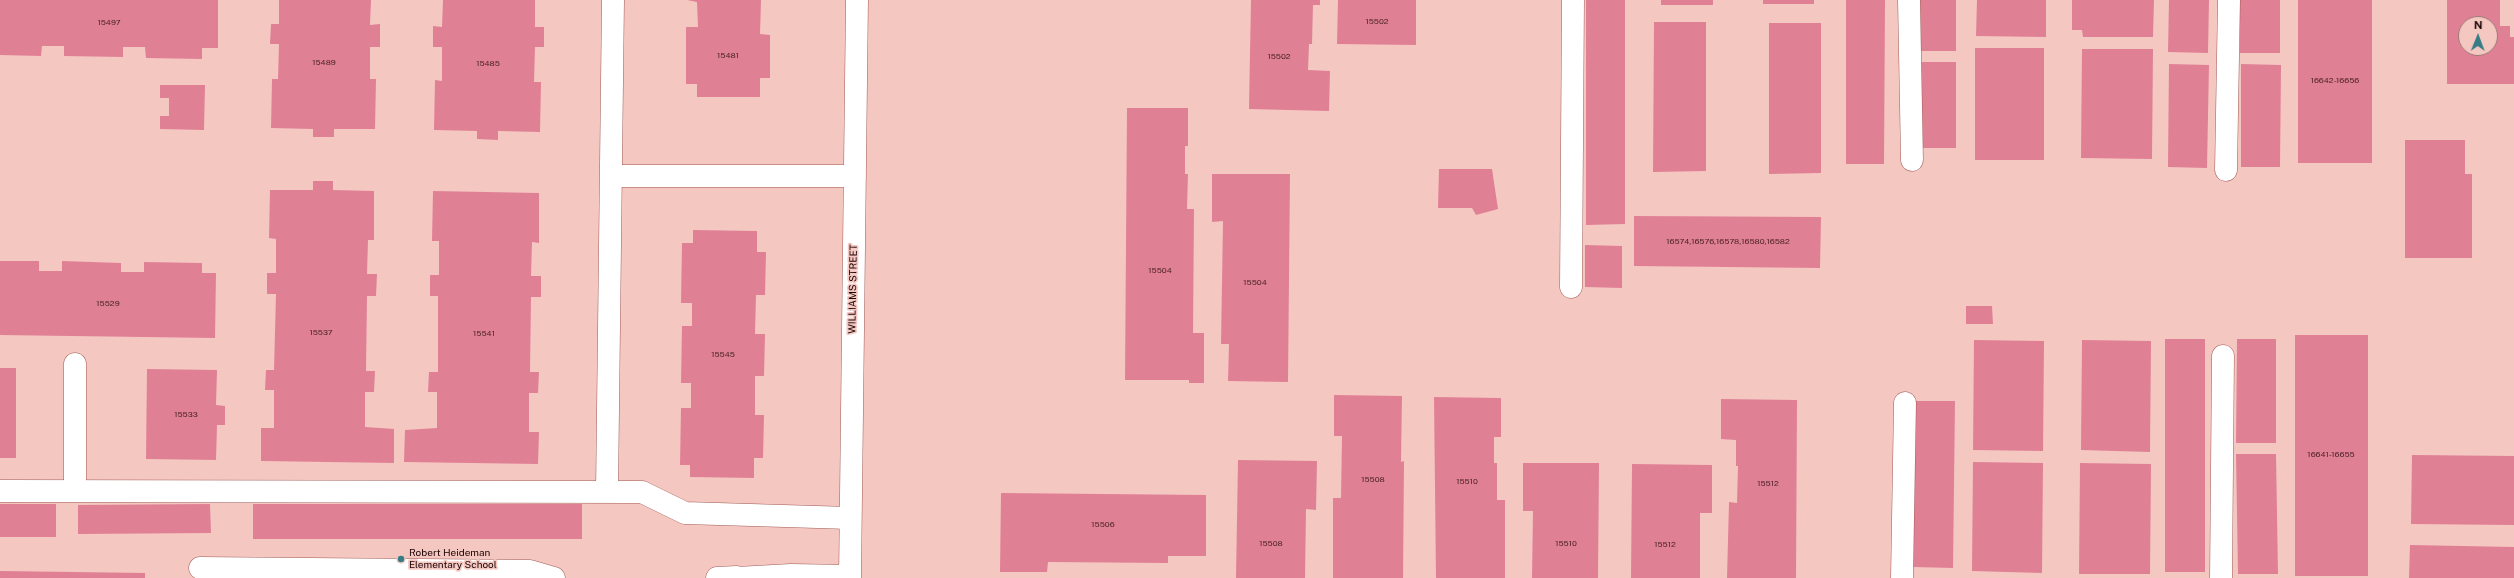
<!DOCTYPE html>
<html>
<head>
<meta charset="utf-8">
<style>
	body { margin:0 }
	#map { position:relative; width:2514px; height:578px; overflow:hidden; background:#f5c7c1; font-family:"Public Sans",sans-serif }
	canvas { display:block }
	.north { position:absolute; left:2458px; top:16px; width:40px; height:40px; box-sizing:border-box; background:#f5c7c1; border:1px solid #9d7975; border-radius:50%; rotate:1deg; font-size:11px; font-weight:700; line-height:16px; text-align:center; color:#1a0303 }
	.north::after { content:''; display:block; margin:auto; width:14px; height:18px; background:#367d86; clip-path:polygon(50% 0,100% 100%,50% 72%,0 100%) }
</style>
</head>
<body>
<div id="map">
<canvas width="2514" height="578"></canvas>
<div class="north">N</div>
</div>
<script>
const ctx = document.querySelector('canvas').getContext('2d');
ctx.lineJoin = 'round';
function fill(path, color) {
  ctx.fillStyle = color;
  ctx.fill(path, 'evenodd');
}
function poly(rows) {
  const path = new Path2D();
  for (const r of rows) {
    path.moveTo(r[0], r[1]);
    for (let i = 2; i < r.length; i += 2) path.lineTo(r[i], r[i + 1]);
  }
  return path;
}
function stroke(path, color, width, dash) {
  ctx.strokeStyle = color;
  ctx.lineWidth = width;
  ctx.lineCap = dash ? 'butt' : 'round';
  ctx.setLineDash(dash || []);
  ctx.stroke(path);
}
function drawText(font, color, halo, rows, align = 'center') {
  ctx.font = font + ' "Public Sans",sans-serif';
  ctx.lineWidth = 3.5;
  ctx.setLineDash([]);
  ctx.textBaseline = 'middle';
  ctx.strokeStyle = halo;
  ctx.fillStyle = color;
  for (const [text, x, y, turn = 0] of rows) {
    ctx.save();
    ctx.translate(x, y);
    ctx.rotate((+turn || 0) * Math.PI / 180);
    ctx.textAlign = isNaN(turn) ? turn : align;
    if (halo) ctx.strokeText(text, 0, 0);
    ctx.fillText(text, 0, 0);
    ctx.restore();
  }
}
fill(poly([
	[0,0,218,0,218,48,202,48,202,59,146,58,145,47,123,47,123,57,64,56,64,46,42,46,41,56,0,55],
	[279,0,371,0,370,25,380,24,380,47,370,47,370,79,376,79,375,129,334,129,334,137,313,137,313,129,271,128,272,79,278,79,279,44,270,44,271,24,279,24],
	[443,0,535,0,535,27,544,27,544,47,535,47,534,82,541,82,540,132,498,131,498,140,477,139,477,131,434,130,435,80,442,81,442,47,433,47,433,26,442,27],
	[687,0,761,0,760,34,770,35,770,78,760,78,760,97,697,97,697,84,686,84,686,27,698,27,697,2],
	[1251,0,1320,0,1320,5,1313,5,1312,44,1309,44,1308,70,1330,71,1329,111,1249,109],
	[1338,0,1416,0,1416,45,1337,44],
	[1586,0,1625,0,1625,224,1586,225],
	[1661,0,1713,0,1713,5,1661,5],
	[1763,0,1814,0,1814,4,1763,4],
	[1846,0,1885,0,1884,164,1846,164],
	[1917,0,1956,0,1956,51,1917,51],
	[1977,0,2046,0,2046,37,1976,36],
	[2072,0,2154,0,2153,37,2083,37,2082,30,2072,30],
	[2169,0,2209,0,2208,53,2168,52],
	[2240,0,2280,0,2280,53,2240,53],
	[2298,0,2372,0,2372,163,2298,163],
	[2447,0,2500,0,2500,26,2510,26,2510,37,2514,37,2514,84,2447,84],
	[2466,24,2490,24,2490,48,2466,48],
	[1654,22,1706,22,1706,171,1653,172],
	[1769,23,1821,23,1821,173,1769,174],
	[1975,48,2044,48,2044,160,1975,160],
	[2082,49,2153,49,2152,159,2081,158],
	[1917,62,1956,62,1956,148,1917,148],
	[2169,64,2209,65,2207,168,2168,167],
	[2241,64,2281,65,2280,167,2241,167],
	[160,85,205,85,204,130,160,129,160,116,169,116,169,98,160,98],
	[1127,108,1188,108,1188,146,1185,146,1185,174,1188,174,1187,209,1194,209,1193,333,1204,333,1204,383,1189,383,1189,380,1125,380],
	[2405,140,2465,140,2465,174,2472,174,2472,258,2405,258],
	[1439,169,1492,169,1498,209,1476,215,1472,208,1438,208],
	[1212,174,1290,174,1288,382,1228,381,1229,344,1221,344,1223,221,1212,222],
	[313,181,333,181,333,190,374,191,374,240,368,240,367,274,377,274,376,296,367,296,366,371,375,371,374,392,365,392,365,427,394,429,394,463,261,461,261,428,274,428,274,390,265,390,266,370,274,370,276,294,267,294,267,273,276,273,276,239,269,238,270,190,313,190],
	[433,191,539,193,539,243,532,242,531,276,541,276,541,297,531,297,530,372,539,372,538,393,529,393,529,432,539,432,538,464,404,462,405,430,437,428,437,392,428,392,429,372,438,372,438,296,430,296,430,275,439,275,439,241,432,241],
	[1634,216,1821,217,1820,268,1634,266],
	[693,230,757,231,757,252,766,252,765,295,756,295,755,334,765,334,764,376,755,376,755,415,764,415,763,458,754,458,754,478,690,477,690,465,680,465,681,408,691,408,691,383,681,383,682,326,692,326,692,303,681,303,682,243,693,243],
	[1585,245,1622,246,1622,288,1585,287],
	[0,261,39,261,39,271,62,271,62,261,121,263,121,272,144,272,144,262,202,263,202,273,216,273,215,338,0,335],
	[1966,306,1992,306,1993,324,1966,324],
	[2295,335,2368,335,2368,576,2295,576],
	[2165,339,2205,339,2205,572,2165,572],
	[2237,339,2276,339,2276,443,2236,443],
	[1974,340,2044,341,2043,451,1973,450],
	[2082,340,2151,341,2150,452,2081,450],
	[0,368,16,368,16,458,0,458],
	[147,369,217,370,216,405,225,406,225,425,217,425,216,460,146,459],
	[1334,395,1402,396,1401,462,1404,461,1403,578,1333,578,1333,498,1341,498,1342,436,1334,436],
	[1434,397,1501,398,1501,437,1494,437,1494,463,1497,463,1497,500,1505,500,1505,578,1436,578],
	[1721,399,1797,400,1796,578,1727,578,1729,502,1737,503,1738,466,1736,466,1736,440,1721,439],
	[1915,401,1955,401,1953,568,1913,567],
	[2236,454,2276,454,2278,574,2238,574],
	[2412,455,2514,456,2514,525,2411,524],
	[1238,460,1317,461,1316,510,1306,509,1305,578,1236,578],
	[1973,462,2043,463,2042,573,1972,571],
	[1523,463,1599,463,1598,578,1532,578,1533,511,1523,511],
	[2080,463,2151,464,2150,574,2079,574],
	[1632,464,1712,465,1712,513,1700,513,1700,578,1631,578],
	[1001,493,1206,495,1206,556,1168,556,1168,563,1048,562,1047,572,1000,572],
	[0,504,56,504,56,537,0,537],
	[210,504,211,533,78,534,78,505],
	[253,504,582,504,582,539,253,539],
	[2410,545,2514,547,2514,578,2409,578],
	[0,571,145,573,145,578,0,578]
]), '#e08095');
const minor = poly([
	[1909,0,1912,160],
	[2226,170,2229,0],
	[611,176,855,176],
	[1571,287,1573,0],
	[0,491,642,492,685,513,850,518],
	[75,491,75,364],
	[607,492,613,0],
	[200,568,530,571,554,578],
	[717,578,737,577],
	[737,578,791,575,850,576],
	[850,578,857,0],
	[1902,578,1905,403],
	[2221,578,2223,356]
]);
stroke(minor, '#a05c56', 23);
stroke(minor, '#fff', 22);
for (const [x, y, r, color] of [
	[401,559,4,"#367d86"]
]) {
  const dot = new Path2D();
  dot.arc(x, y, r, 0, 2 * Math.PI);
  ctx.fillStyle = color;
  ctx.fill(dot);
  stroke(dot, '#f5c7c1', 1.5);
}
drawText('8px', '#4c2228', null, [
	["15502",1377,22],
	["15497",109,23],
	["15481",728,56],
	["15502",1279,57],
	["15489",324,63],
	["15485",488,64],
	["16642-16656",2335,81],
	["16574,16576,16578,16580,16582",1728,242],
	["15504",1160,271],
	["15504",1255,283],
	["15529",108,304],
	["15537",321,333],
	["15541",484,334],
	["15545",723,355],
	["15533",186,415],
	["16641-16655",2331,455],
	["15508",1373,480],
	["15510",1467,482],
	["15512",1768,484],
	["15506",1103,525],
	["15508",1271,544],
	["15510",1566,544],
	["15512",1665,545]
]);
drawText('10px', '#1a0303', '#f5c7c1', [
	["WILLIAMS STREET",853,289,-89]
]);
drawText('10px', '#1a0303', '#f5c7c1', [
	["Robert Heideman",409,553],
	["Elementary School",409,565]
], 'left');
</script>
</body>
</html>
